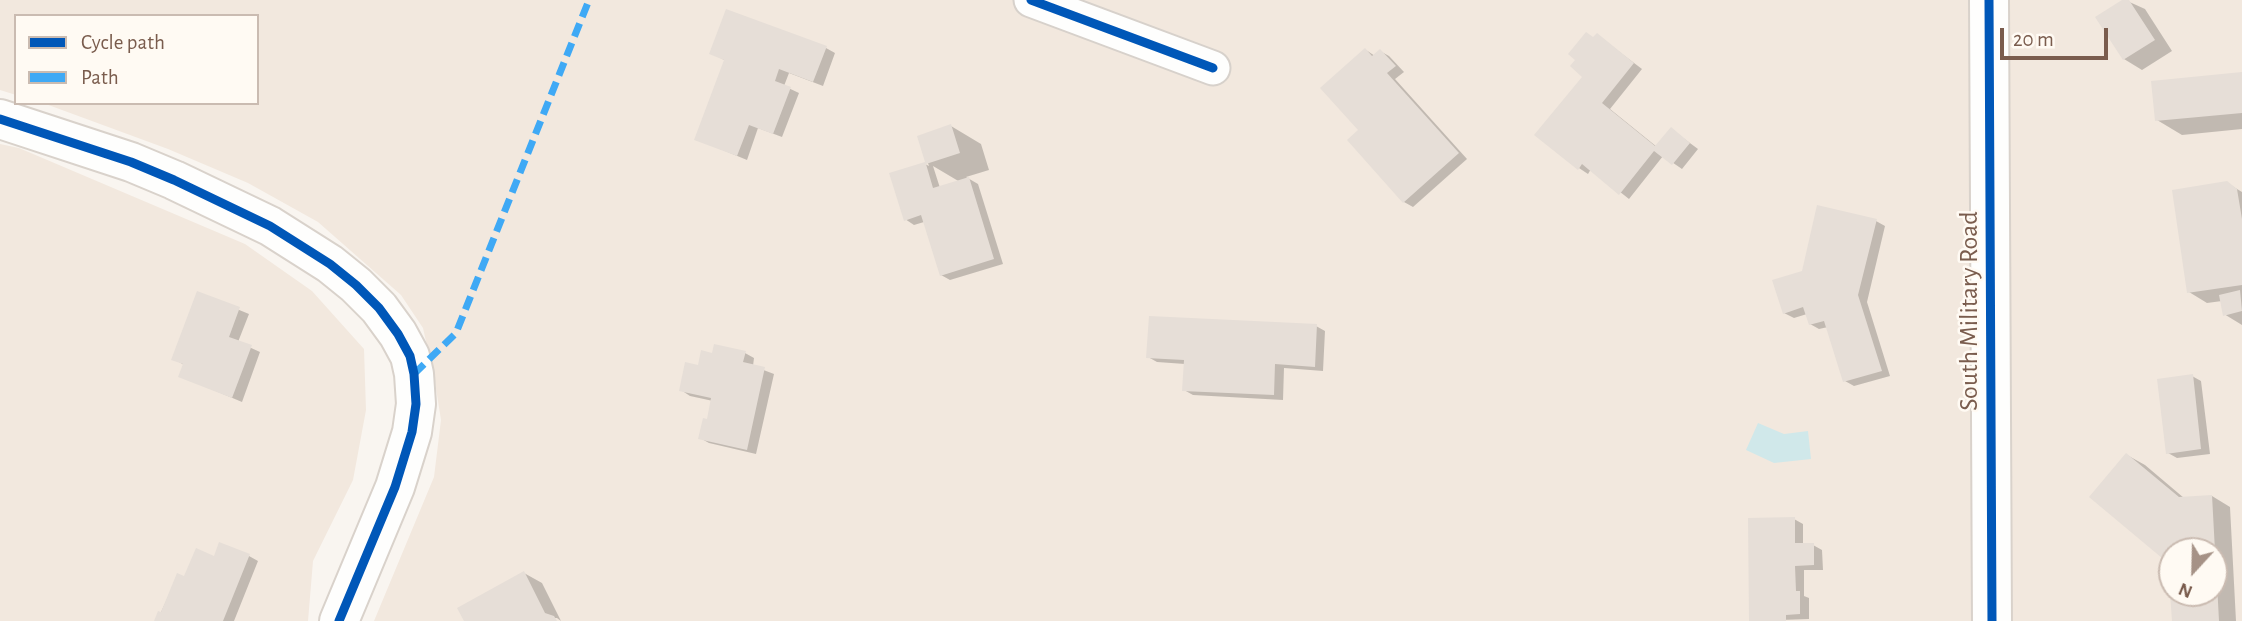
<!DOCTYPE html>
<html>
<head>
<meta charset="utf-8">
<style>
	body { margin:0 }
	#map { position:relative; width:2242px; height:621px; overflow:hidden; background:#f9f5f0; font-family:"Alegreya Sans",sans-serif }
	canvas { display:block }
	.legend { position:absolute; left:14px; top:14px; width:245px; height:91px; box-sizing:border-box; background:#fffaf3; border:2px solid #cabbb1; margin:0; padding:9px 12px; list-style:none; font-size:21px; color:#7a5c4d }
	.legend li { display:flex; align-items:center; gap:14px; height:35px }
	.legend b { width:35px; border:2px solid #cabbb1 }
	.north { position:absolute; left:2158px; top:537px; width:70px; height:70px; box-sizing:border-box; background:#fffaf3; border:2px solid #cabbb1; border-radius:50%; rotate:202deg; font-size:19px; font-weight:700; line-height:28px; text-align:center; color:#7a5c4d }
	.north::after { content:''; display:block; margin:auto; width:24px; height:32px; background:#a69286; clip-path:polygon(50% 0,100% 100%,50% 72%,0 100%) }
	.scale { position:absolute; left:2000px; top:28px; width:108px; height:32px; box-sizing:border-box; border:4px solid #7a5c4d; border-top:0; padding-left:9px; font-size:21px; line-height:24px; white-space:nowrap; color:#7a5c4d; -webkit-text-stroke:5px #fffaf3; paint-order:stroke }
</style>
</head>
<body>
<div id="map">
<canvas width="2242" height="621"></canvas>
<ul class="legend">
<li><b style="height:9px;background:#0057b8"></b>Cycle path</li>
<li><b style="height:9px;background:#3fa9f5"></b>Path</li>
</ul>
<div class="north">N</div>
<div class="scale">20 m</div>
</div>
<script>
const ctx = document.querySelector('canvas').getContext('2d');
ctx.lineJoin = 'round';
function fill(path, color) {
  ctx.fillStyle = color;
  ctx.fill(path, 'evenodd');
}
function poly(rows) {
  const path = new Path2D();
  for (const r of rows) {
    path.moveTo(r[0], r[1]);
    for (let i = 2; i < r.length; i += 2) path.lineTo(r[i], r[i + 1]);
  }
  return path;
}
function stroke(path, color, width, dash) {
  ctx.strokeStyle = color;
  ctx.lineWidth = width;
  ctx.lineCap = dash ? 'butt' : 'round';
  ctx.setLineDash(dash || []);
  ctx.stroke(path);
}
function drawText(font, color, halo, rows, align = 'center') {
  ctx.font = font + ' "Alegreya Sans",sans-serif';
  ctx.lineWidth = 5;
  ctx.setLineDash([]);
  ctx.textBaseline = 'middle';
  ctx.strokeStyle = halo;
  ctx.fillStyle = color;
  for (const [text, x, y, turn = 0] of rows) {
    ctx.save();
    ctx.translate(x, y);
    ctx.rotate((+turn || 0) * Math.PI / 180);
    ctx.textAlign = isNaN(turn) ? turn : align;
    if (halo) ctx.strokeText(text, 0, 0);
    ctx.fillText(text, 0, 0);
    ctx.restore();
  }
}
fill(poly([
	[0,0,2242,0,2242,621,374,621,434,477,441,420,435,382,423,328,401,295,318,222,248,183,168,149,43,103,257,103,257,16,16,16,16,95,0,90],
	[2172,551,2214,551,2214,593,2172,593],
	[0,144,19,148,245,244,312,291,364,349,366,410,353,480,313,561,308,621,0,621]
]), '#f2e8de');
fill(poly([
	[1758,423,1784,434,1808,431,1811,459,1774,463,1746,450]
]), '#d0e8ea');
fill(poly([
	[2125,0,2145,9,2172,51,2142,70,2124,59],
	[1597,35,1642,69,1610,109,1657,147,1671,129,1698,149,1682,169,1663,156,1629,199,1591,169,1588,174,1579,168,1537,134,1584,76,1594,39],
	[826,48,835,53,823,86,789,73,784,86,799,93,782,137,758,128,747,160,696,139,726,61,711,53],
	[1366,50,1375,56,1380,51,1389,56,1404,72,1395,79,1467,159,1413,207,1404,202,1360,130],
	[2242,74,2242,129,2182,135,2157,120],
	[951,126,981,144,989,170,966,177,978,184,1003,264,950,280,941,275,924,222,914,225,905,219,925,164,929,166,919,137],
	[933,166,960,182,940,188],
	[2227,183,2242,192,2242,325,2224,314,2222,301,2207,303,2189,292],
	[1876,221,1885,226,1867,302,1890,376,1854,386,1845,381,1828,327,1819,329,1810,324,1807,314,1794,318,1784,313,1803,272],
	[198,293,249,314,238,342,260,352,242,402,180,376,184,365,174,359],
	[1316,326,1325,331,1323,371,1284,368,1283,400,1193,395,1184,390,1185,364,1157,362,1148,357],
	[745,353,754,358,753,366,774,374,756,454,709,443,700,438,709,422,713,401,690,396,681,390,699,367,714,355],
	[2192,376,2201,381,2210,454,2177,458,2168,453],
	[2127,455,2145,465,2184,498,2212,496,2230,507,2236,621,2173,621,2170,562],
	[2172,551,2214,551,2214,593,2172,593],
	[1794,519,1803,524,1803,545,1813,545,1822,550,1823,570,1804,570,1804,596,1809,598,1809,619,1751,621],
	[249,556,258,561,234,621,157,621,178,575,185,578,215,558],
	[524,573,542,583,561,621,557,618,553,618,555,621,466,621]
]), '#0003');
fill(poly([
	[2122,0,2129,0,2155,40,2123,60,2095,17],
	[726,9,827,46,813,82,779,69,775,81,791,87,773,134,749,125,737,156,694,140,724,60,709,54],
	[1586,32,1593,37,1597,33,1634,63,1602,103,1655,146,1671,127,1690,143,1672,165,1654,151,1619,195,1582,164,1578,170,1534,135,1582,77,1570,66,1575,60,1568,54],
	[1365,48,1372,56,1380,49,1396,66,1387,73,1459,153,1403,203,1347,140,1358,130,1320,88],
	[2242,72,2242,113,2155,121,2151,81],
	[951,124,960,153,926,164,933,188,969,177,994,259,940,276,921,215,904,221,889,173,925,162,917,136],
	[2227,181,2237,189,2242,219,2242,285,2187,293,2172,190],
	[1817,205,1877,219,1858,295,1882,371,1843,382,1824,321,1809,325,1803,307,1783,314,1772,280,1802,271],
	[2240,290,2242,311,2223,316,2219,295],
	[197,291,240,307,229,337,252,345,232,398,178,377,183,364,171,360],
	[1149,316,1317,324,1315,367,1275,364,1274,395,1182,391,1184,360,1146,358],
	[714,344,746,351,743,362,765,367,747,450,698,439,703,418,707,419,711,398,679,391,685,362,698,365,701,350,712,353],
	[2193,374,2201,449,2166,454,2157,379],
	[2126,453,2179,497,2212,495,2215,551,2172,551,2172,590,2170,590,2168,563,2089,497],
	[1795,517,1795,543,1814,543,1814,565,1795,566,1796,591,1800,591,1800,614,1786,615,1786,621,1749,621,1748,518],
	[219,542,250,554,223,621,154,621,158,611,161,612,177,573,184,576,196,548,214,556],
	[2214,564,2216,564,2219,621,2172,621,2170,593,2214,593],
	[524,571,545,613,554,616,557,621,464,621,457,608]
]), '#e6ded7');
const street = poly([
	[1031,0,1213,68]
]);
const secondary = poly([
	[1989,0,1992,621],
	[0,119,131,162,174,180,270,226,330,264,356,285,379,308,398,334,410,356,414,374,416,404,412,432,395,487,339,621]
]);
stroke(street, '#d7d1cb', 37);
stroke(secondary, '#d9d2cb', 42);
stroke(street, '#fefefd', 33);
stroke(secondary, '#fefefd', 38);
stroke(poly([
	[414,374,456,333,589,0]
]), '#3fa9f5', 7, [14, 7]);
stroke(poly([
	[1031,0,1213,68],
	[1989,0,1992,621],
	[0,119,131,162,174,180,270,226,330,264,356,285,379,308,398,334,410,356,414,374,416,404,412,432,395,487,339,621]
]), '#0057b8', 9);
drawText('26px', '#7a5c4d', '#fffaf3', [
	["South Military Road",1969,311,-90]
]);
</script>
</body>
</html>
